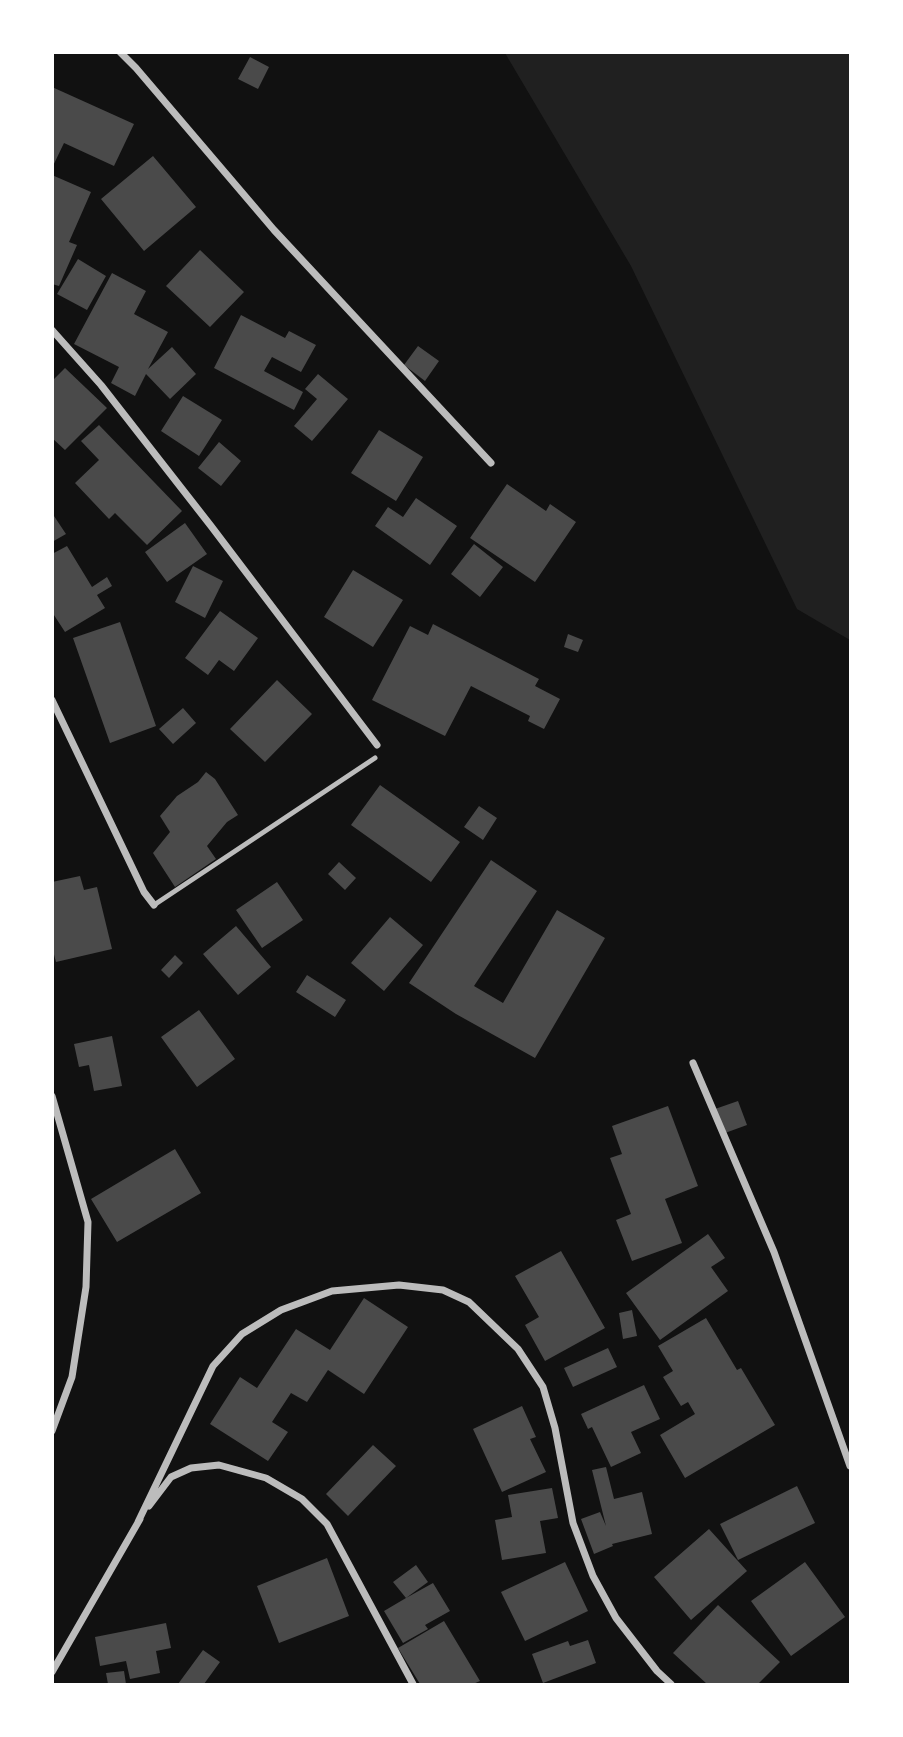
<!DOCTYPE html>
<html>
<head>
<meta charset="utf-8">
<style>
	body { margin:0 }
	#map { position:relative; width:903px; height:1737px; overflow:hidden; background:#111; font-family:Commissioner,sans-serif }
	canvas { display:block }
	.frame { position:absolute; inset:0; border:54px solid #fff; pointer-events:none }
</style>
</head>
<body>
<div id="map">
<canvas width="903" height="1737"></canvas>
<div class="frame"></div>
</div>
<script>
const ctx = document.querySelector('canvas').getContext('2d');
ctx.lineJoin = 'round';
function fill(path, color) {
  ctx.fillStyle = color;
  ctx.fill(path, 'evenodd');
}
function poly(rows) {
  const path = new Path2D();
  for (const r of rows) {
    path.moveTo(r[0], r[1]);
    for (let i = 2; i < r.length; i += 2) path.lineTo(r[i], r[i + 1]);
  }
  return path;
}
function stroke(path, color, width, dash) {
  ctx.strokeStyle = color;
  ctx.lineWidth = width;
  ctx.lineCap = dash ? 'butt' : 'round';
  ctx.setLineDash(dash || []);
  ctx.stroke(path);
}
fill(poly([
	[505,53,850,53,850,640,797,609,631,266]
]), '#202020');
fill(poly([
	[250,57,269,67,258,89,238,79],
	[52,87,134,124,114,166,64,143,52,168],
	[153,156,196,207,144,251,101,199],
	[52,175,91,192,69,242,77,245,59,286,52,284],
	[200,250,244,292,210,327,166,286],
	[78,259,106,276,87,310,57,294],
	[112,273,146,291,134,314,168,332,148,369,172,347,196,374,170,399,146,374,135,396,111,383,119,367,74,344],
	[241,315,285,338,289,331,316,345,301,372,272,357,264,371,303,392,294,410,214,368],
	[418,346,439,361,425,381,404,365],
	[65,368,107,408,65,450,52,438,52,381],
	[318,374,348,399,312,441,294,426,317,399,305,389],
	[183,396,222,420,199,456,161,431],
	[99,425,182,511,147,545,115,513,109,519,75,483,99,460,81,441],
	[379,430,423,457,396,501,351,473],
	[219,442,241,461,221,486,198,468],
	[507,484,546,511,550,504,576,522,535,582,470,538],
	[416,498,457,526,430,565,375,526,388,507,403,517],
	[52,513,66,534,52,542],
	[185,523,207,554,167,582,145,552],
	[474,544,503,567,480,597,451,574],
	[67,546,92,587,107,577,112,586,97,595,105,608,65,632,52,612,52,554],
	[193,566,223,581,205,618,175,602],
	[353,570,403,600,373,647,324,617],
	[220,611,258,638,234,671,219,660,208,675,185,658],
	[120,622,156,726,110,743,73,638],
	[433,624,539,679,535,686,560,699,544,729,528,721,530,716,471,686,445,736,372,700,410,626,428,635],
	[568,634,583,640,578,652,564,647],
	[277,680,312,714,265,762,230,729],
	[183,708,196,723,173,744,159,729],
	[206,772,215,779,238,815,227,822,207,846,216,859,175,887,153,853,170,832,160,816,177,796,198,782],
	[380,785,460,842,431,882,351,825],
	[479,806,497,818,483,840,464,827],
	[491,860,537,891,474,986,503,1003,557,910,605,938,535,1058,456,1014,409,983],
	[339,862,356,878,345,890,328,874],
	[80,876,84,890,97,887,112,949,56,962,52,947,52,882],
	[277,882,303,920,262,948,236,910],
	[390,917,423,945,384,991,351,963],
	[236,926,271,967,238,995,203,954],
	[175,955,183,963,169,978,161,970],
	[307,975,346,1000,335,1017,296,992],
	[199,1010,235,1059,197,1087,161,1037],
	[112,1036,122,1086,94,1091,89,1065,79,1067,74,1044],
	[738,1101,747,1125,725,1133,715,1109],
	[668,1106,698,1186,665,1199,682,1243,632,1261,616,1220,631,1214,610,1158,622,1154,612,1126],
	[175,1149,201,1193,117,1242,91,1199],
	[708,1234,725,1258,711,1267,728,1291,660,1340,626,1293],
	[561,1251,605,1328,545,1361,525,1325,539,1317,515,1276],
	[364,1298,408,1327,364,1394,328,1370,307,1402,291,1393,272,1422,288,1432,268,1461,210,1424,240,1377,257,1388,296,1329,330,1350],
	[632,1310,637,1336,623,1339,619,1313],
	[706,1318,737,1370,741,1368,775,1425,685,1478,660,1435,695,1414,688,1402,681,1406,663,1377,673,1371,658,1346],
	[608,1348,617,1367,573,1387,564,1368],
	[644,1385,660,1419,631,1432,641,1453,611,1467,592,1427,588,1429,581,1414],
	[522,1406,536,1437,530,1439,546,1472,502,1492,473,1429],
	[373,1445,396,1466,348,1516,326,1494],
	[606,1467,614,1499,642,1492,652,1534,612,1544,613,1546,594,1554,581,1519,600,1512,606,1526,592,1470],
	[797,1486,815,1523,738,1560,720,1524],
	[552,1488,558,1518,540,1521,546,1553,502,1560,495,1520,512,1517,508,1495],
	[709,1529,747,1571,691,1620,654,1577],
	[327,1558,349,1616,279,1643,257,1586],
	[565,1562,588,1611,525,1641,501,1592],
	[805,1562,845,1617,791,1656,751,1601],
	[416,1565,428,1582,406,1598,433,1583,450,1611,425,1625,428,1629,403,1643,384,1611,406,1598,393,1582],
	[718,1605,780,1662,758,1684,707,1684,673,1653],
	[444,1621,480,1681,473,1684,420,1684,398,1648],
	[166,1623,171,1648,156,1651,160,1673,130,1679,126,1661,100,1666,95,1637],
	[588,1640,596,1663,543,1683,532,1654,568,1641,570,1646],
	[203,1650,220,1662,204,1684,178,1684],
	[124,1671,126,1684,108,1684,106,1673]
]), '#4a4a4a');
stroke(poly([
	[154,905,375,758]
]), '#bcbcbc', 5);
stroke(poly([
	[120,52,136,68,274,230,491,463],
	[52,330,101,385,211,526,377,745],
	[52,700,144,892,154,905],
	[693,1063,774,1252,850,1466],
	[52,1096,88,1222,86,1287,72,1377,52,1431],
	[149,1506,171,1477,191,1468,219,1465,266,1478,302,1499,327,1524,413,1684],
	[138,1522,213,1366,242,1334,281,1310,332,1291,399,1285,443,1290,469,1302,518,1349,543,1387,555,1428,573,1523,593,1576,616,1618,657,1671,671,1684],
	[52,1672,140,1519]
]), '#bcbcbc', 7);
</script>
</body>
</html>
